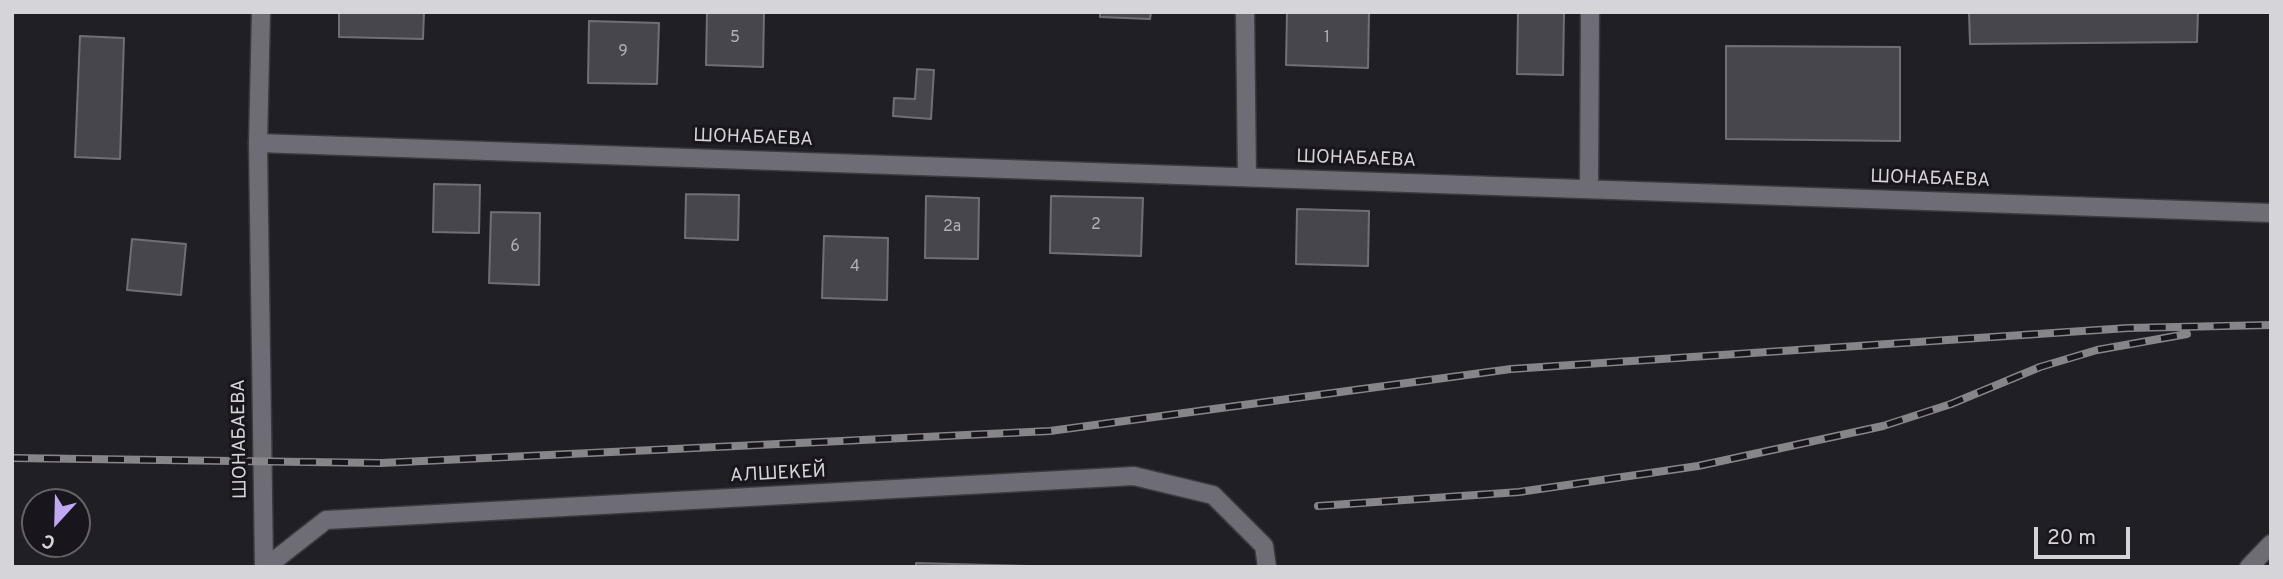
<!DOCTYPE html>
<html>
<head>
<meta charset="utf-8">
<style>
	body { margin:0 }
	#map { position:relative; width:2283px; height:579px; overflow:hidden; background:#211f26; font-family:Overpass,sans-serif }
	canvas { display:block }
	.frame { position:absolute; inset:0; border:14px solid #d5d4d8; pointer-events:none }
	.north { position:absolute; left:21px; top:488px; width:70px; height:70px; box-sizing:border-box; background:#18161c; border:2px solid #646267; border-radius:50%; rotate:202deg; font-size:19px; font-weight:700; line-height:28px; text-align:center; color:#d5d4d8 }
	.north::after { content:''; display:block; margin:auto; width:24px; height:32px; background:#c0a8f3; clip-path:polygon(50% 0,100% 100%,50% 72%,0 100%) }
	.scale { position:absolute; left:2034px; top:527px; width:96px; height:32px; box-sizing:border-box; border:4px solid #d5d4d8; border-top:0; padding-left:9px; font-size:21px; line-height:24px; white-space:nowrap; color:#d5d4d8; -webkit-text-stroke:5px #18161c; paint-order:stroke }
</style>
</head>
<body>
<div id="map">
<canvas width="2283" height="579"></canvas>
<div class="frame"></div>
<div class="north">С</div>
<div class="scale">20 m</div>
</div>
<script>
const ctx = document.querySelector('canvas').getContext('2d');
ctx.lineJoin = 'round';
function fill(path, color) {
  ctx.fillStyle = color;
  ctx.fill(path, 'evenodd');
}
function poly(rows) {
  const path = new Path2D();
  for (const r of rows) {
    path.moveTo(r[0], r[1]);
    for (let i = 2; i < r.length; i += 2) path.lineTo(r[i], r[i + 1]);
  }
  return path;
}
function stroke(path, color, width, dash) {
  ctx.strokeStyle = color;
  ctx.lineWidth = width;
  ctx.lineCap = dash ? 'butt' : 'round';
  ctx.setLineDash(dash || []);
  ctx.stroke(path);
}
function drawText(font, color, halo, rows, align = 'center') {
  ctx.font = font + ' Overpass,sans-serif';
  ctx.lineWidth = 6;
  ctx.setLineDash([]);
  ctx.textBaseline = 'middle';
  ctx.strokeStyle = halo;
  ctx.fillStyle = color;
  for (const [text, x, y, turn = 0] of rows) {
    ctx.save();
    ctx.translate(x, y);
    ctx.rotate((+turn || 0) * Math.PI / 180);
    ctx.textAlign = isNaN(turn) ? turn : align;
    if (halo) ctx.strokeText(text, 0, 0);
    ctx.fillText(text, 0, 0);
    ctx.restore();
  }
}
const building = poly([
	[339,12,424,12,423,39,339,37,339,12],
	[707,12,764,12,763,67,706,65,707,12],
	[1100,12,1151,12,1150,19,1100,17,1100,12],
	[1287,12,1369,12,1368,68,1286,65,1287,12],
	[1518,12,1564,12,1563,75,1517,74,1518,12],
	[1969,12,2198,12,2197,42,1970,44,1969,12],
	[589,21,659,23,657,84,588,83,589,21],
	[80,36,124,38,120,159,75,157,80,36],
	[1726,46,1900,47,1900,141,1726,139,1726,46],
	[917,69,934,70,931,119,893,116,894,98,915,99,917,69],
	[434,184,480,185,479,233,433,232,434,184],
	[686,194,739,195,738,240,685,238,686,194],
	[926,196,979,198,978,259,925,258,926,196],
	[1051,196,1143,198,1141,256,1050,253,1051,196],
	[1297,209,1369,211,1368,266,1296,264,1297,209],
	[491,212,540,213,539,285,489,283,491,212],
	[824,236,888,238,887,300,822,298,824,236],
	[132,239,186,244,181,295,127,290,132,239],
	[916,563,1066,567,916,567,916,563]
]);
fill(building, '#48464d');
stroke(building, '#716f76', 2);
const service = poly([
	[261,12,258,143,264,567]
]);
const minor = poly([
	[1245,12,1247,177],
	[258,143,2271,213],
	[1589,189,1590,12],
	[266,567,326,520,1134,476,1213,495,1264,546,1267,567],
	[2249,567,2271,544]
]);
stroke(service, '#3b3a3f', 21);
stroke(minor, '#3b3a3f', 21);
stroke(service, '#6e6c74', 18);
stroke(minor, '#6e6c74', 18);
const rail = poly([
	[12,458,381,463,1050,431,1511,369,2128,328,2271,325],
	[1318,506,1519,492,1698,466,1883,426,1951,404,2040,367,2097,350,2187,334]
]);
stroke(rail, '#86858a', 8);
stroke(rail, '#18161c', 5, [16]);
drawText('16px', '#b2b0b5', null, [
	["5",735,39],
	["1",1327,39],
	["9",623,53],
	["2",1096,226],
	["2а",952,228],
	["6",515,248],
	["4",855,268]
]);
drawText('19px', '#d5d4d8', '#18161c', [
	["ШОНАБАЕВА",753,139,2],
	["ШОНАБАЕВА",1356,160,2],
	["ШОНАБАЕВА",1930,180,2],
	["ШОНАБАЕВА",241,439,-91],
	["АЛШЕКЕЙ",778,475,-3]
]);
</script>
</body>
</html>
